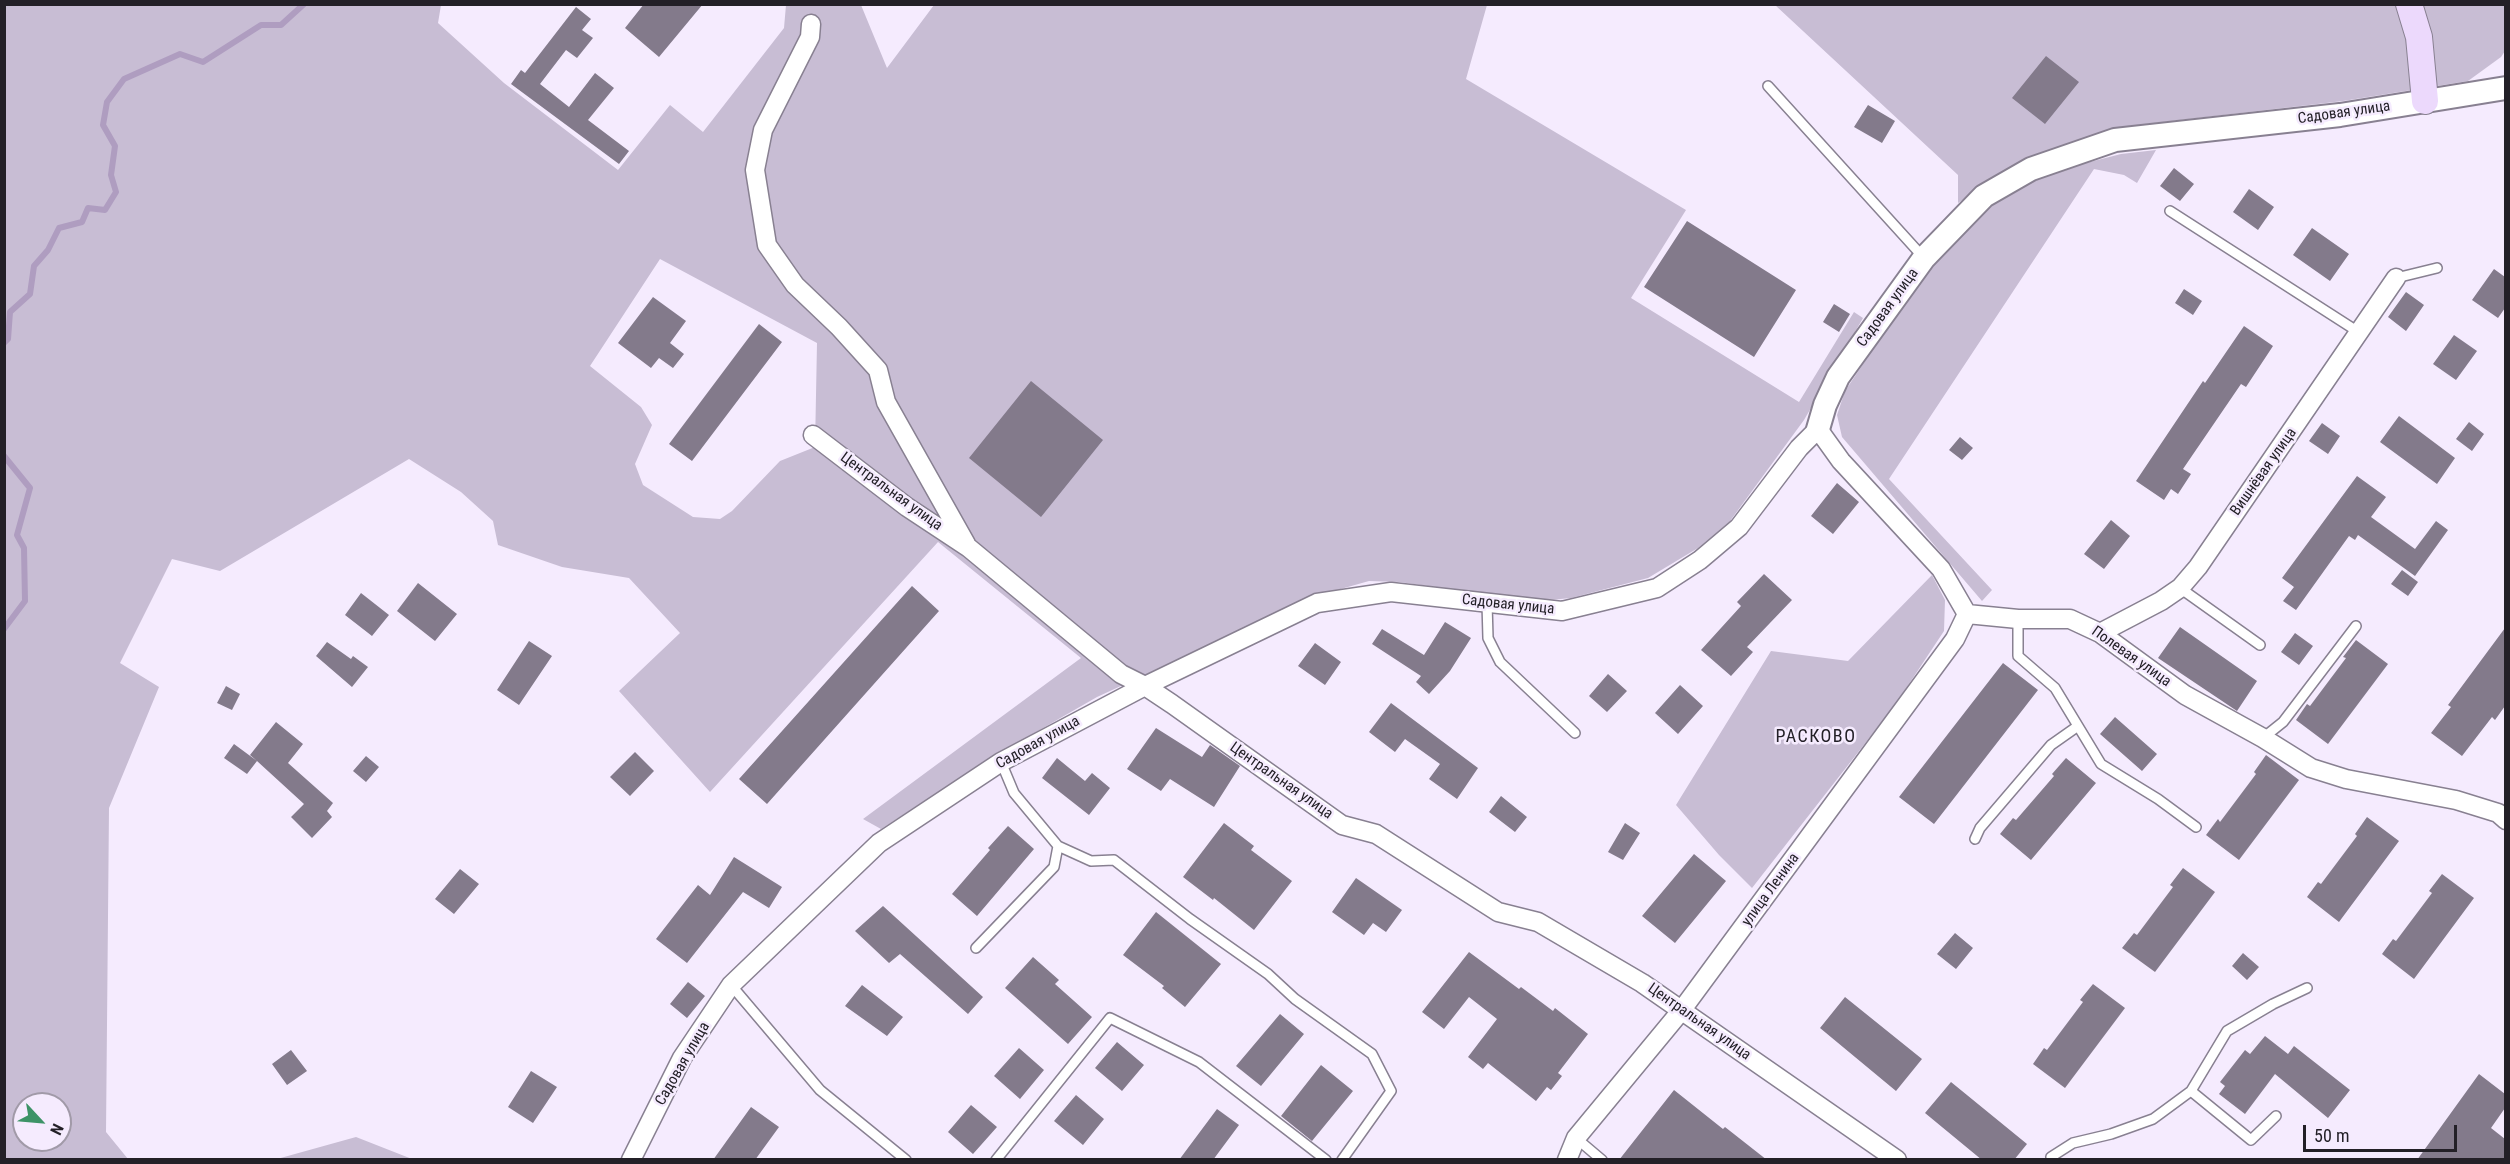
<!DOCTYPE html>
<html>
<head>
<meta charset="utf-8">
<style>
	body { margin:0 }
	#map { position:relative; width:2510px; height:1164px; overflow:hidden; background:#f5ebfe; font-family:"Roboto Condensed",sans-serif }
	canvas { display:block }
	.frame { position:absolute; inset:0; border:6px solid #232027; pointer-events:none }
	.north { position:absolute; left:12px; top:1092px; width:60px; height:60px; box-sizing:border-box; background:#f5ebfe; border:2px solid #a19aa8; border-radius:50%; rotate:116deg; font-size:16px; font-weight:700; line-height:24px; text-align:center; color:#232027 }
	.north::after { content:''; display:block; margin:auto; width:21px; height:27px; background:#3d9367; clip-path:polygon(50% 0,100% 100%,50% 72%,0 100%) }
	.scale { position:absolute; left:2303px; top:1125px; width:154px; height:27px; box-sizing:border-box; border:3px solid #232027; border-top:0; padding-left:8px; font-size:18px; line-height:21px; white-space:nowrap; color:#232027; -webkit-text-stroke:4px #f5ebfe; paint-order:stroke }
</style>
</head>
<body>
<div id="map">
<canvas width="2510" height="1164"></canvas>
<div class="frame"></div>
<div class="north">N</div>
<div class="scale">50 m</div>
</div>
<script>
const ctx = document.querySelector('canvas').getContext('2d');
ctx.lineJoin = 'round';
function fill(path, color) {
  ctx.fillStyle = color;
  ctx.fill(path, 'evenodd');
}
function poly(rows) {
  const path = new Path2D();
  for (const r of rows) {
    path.moveTo(r[0], r[1]);
    for (let i = 2; i < r.length; i += 2) path.lineTo(r[i], r[i + 1]);
  }
  return path;
}
function stroke(path, color, width, dash) {
  ctx.strokeStyle = color;
  ctx.lineWidth = width;
  ctx.lineCap = dash ? 'butt' : 'round';
  ctx.setLineDash(dash || []);
  ctx.stroke(path);
}
function drawText(font, color, halo, rows, align = 'center') {
  ctx.font = font + ' "Roboto Condensed",sans-serif';
  ctx.lineWidth = 5;
  ctx.setLineDash([]);
  ctx.textBaseline = 'middle';
  ctx.strokeStyle = halo;
  ctx.fillStyle = color;
  for (const [text, x, y, turn = 0] of rows) {
    ctx.save();
    ctx.translate(x, y);
    ctx.rotate((+turn || 0) * Math.PI / 180);
    ctx.textAlign = isNaN(turn) ? turn : align;
    if (halo) ctx.strokeText(text, 0, 0);
    ctx.fillText(text, 0, 0);
    ctx.restore();
  }
}
fill(poly([
	[5,5,441,5,438,23,504,83,618,170,670,105,703,132,784,28,786,5,861,5,887,68,934,5,1487,5,1466,79,1686,210,1631,298,1799,402,1854,312,1863,318,1804,420,1730,521,1698,548,1648,578,1571,598,1539,601,1399,582,1369,581,1316,596,1097,697,996,755,881,829,863,819,1081,658,938,542,710,792,619,691,680,633,629,578,562,567,498,545,493,521,461,492,409,459,220,571,172,559,120,663,159,687,109,808,106,1132,128,1159,5,1160],
	[660,259,817,343,815,447,780,461,732,511,720,519,693,517,643,485,635,464,652,425,641,407,590,366],
	[24,1104,60,1104,60,1140,24,1140],
	[1775,5,2505,5,2505,51,2501,57,2468,81,2343,101,2112,128,2025,159,1958,203,1958,175],
	[2156,150,2137,183,2124,175,2094,169,1889,479,1992,590,1982,601,1842,437,1837,415,1845,391,1930,264,1991,204,2037,180,2086,163,2121,154],
	[1932,575,1945,600,1944,631,1895,705,1752,888,1719,855,1676,805,1771,651,1848,661],
	[356,1137,412,1159,277,1159]
]), '#c8bdd4');
stroke(poly([
	[4,343,8,339,10,312,30,294,34,266,48,250,59,228,82,222,88,208,105,210,116,192,111,175,115,146,103,125,107,102,124,79,180,54,203,62,261,25,281,25,304,4],
	[4,456,30,488,17,535,24,548,25,601,4,629]
]), '#af9dc0', 6);
fill(poly([
	[644,4,703,4,659,57,625,28],
	[576,7,591,19,582,30,593,38,577,58,566,50,540,84,569,107,595,73,614,88,588,120,629,151,619,164,511,84,521,70,525,73],
	[2046,56,2079,82,2045,124,2012,98],
	[1868,105,1895,121,1882,143,1854,127],
	[2174,168,2194,184,2180,201,2160,186],
	[2249,189,2274,207,2258,230,2233,212],
	[1687,221,1796,290,1754,357,1644,287],
	[2312,228,2349,254,2330,281,2293,255],
	[2494,269,2505,277,2505,308,2498,318,2472,300],
	[2184,289,2202,301,2193,315,2175,303],
	[2406,292,2424,305,2406,331,2388,317],
	[653,297,686,321,670,343,684,354,673,368,659,358,651,368,618,343],
	[1834,304,1850,314,1839,332,1823,322],
	[759,324,782,342,692,461,669,444],
	[2244,326,2273,346,2246,387,2241,384,2183,469,2191,474,2178,494,2171,489,2164,500,2136,481,2203,381,2205,383],
	[2454,335,2477,351,2456,380,2433,364],
	[1031,381,1103,440,1041,517,969,458],
	[2399,416,2455,458,2437,484,2380,442],
	[2469,422,2484,434,2472,451,2456,439],
	[2322,423,2340,436,2328,454,2309,441],
	[1960,437,1973,448,1962,460,1949,450],
	[2357,476,2386,497,2371,517,2415,549,2436,521,2448,530,2415,576,2358,535,2355,540,2349,536,2296,610,2283,601,2294,587,2282,578],
	[1837,483,1859,502,1833,534,1811,516],
	[2111,520,2130,536,2104,569,2084,554],
	[2402,570,2418,582,2408,596,2391,584],
	[1764,574,1792,600,1747,647,1753,652,1731,676,1701,650,1741,606,1737,602],
	[418,583,457,614,435,641,397,611],
	[912,586,939,611,767,804,739,779],
	[361,593,389,615,372,636,345,615],
	[1445,622,1471,638,1450,671,1429,694,1416,682,1421,676,1372,644,1382,629,1424,655],
	[2180,627,2257,681,2237,711,2158,658],
	[2505,628,2505,706,2495,720,2492,717,2462,756,2431,733,2451,707,2448,705],
	[2295,633,2313,646,2299,665,2281,652],
	[2356,640,2388,664,2328,744,2296,720,2307,704,2310,706,2346,658,2343,657],
	[529,641,552,656,519,705,497,690],
	[327,642,351,659,353,656,368,667,352,687,316,656],
	[1315,643,1341,662,1325,685,1298,666],
	[2003,663,2038,690,1934,824,1899,797],
	[1608,674,1627,691,1607,712,1589,696],
	[1680,685,1703,706,1678,734,1655,713],
	[226,686,240,694,232,710,217,703],
	[1391,703,1478,768,1457,799,1429,779,1440,764,1405,739,1395,752,1369,732],
	[2115,717,2157,754,2142,771,2100,734],
	[276,722,303,744,288,763,333,803,327,811,332,817,312,838,291,817,304,804,257,761,247,774,224,758,234,744,257,761,250,755],
	[1156,728,1202,757,1210,745,1240,766,1214,807,1170,779,1161,791,1127,769],
	[635,752,654,771,630,796,610,777],
	[2266,755,2299,780,2239,860,2206,835,2218,819,2220,822,2256,774,2254,772],
	[366,756,379,767,366,782,353,771],
	[1057,758,1085,781,1092,773,1110,788,1089,815,1042,778],
	[2066,758,2096,783,2031,860,2000,834,2013,818,2016,820,2054,776,2052,774],
	[1501,796,1527,817,1515,832,1489,812],
	[2367,817,2399,841,2339,922,2307,897,2318,882,2321,884,2357,836,2355,834],
	[1224,823,1254,846,1251,850,1292,881,1254,930,1214,898,1213,900,1183,877],
	[1625,823,1640,833,1623,860,1608,852],
	[1008,826,1034,849,977,916,952,894,990,850,988,848],
	[1694,854,1726,881,1675,943,1642,916],
	[734,857,782,887,769,908,743,892,687,963,656,939,698,885,710,895],
	[2183,868,2215,892,2155,972,2122,948,2134,933,2137,935,2173,887,2170,885],
	[460,869,479,884,454,914,435,899],
	[2442,874,2474,898,2414,979,2382,954,2393,939,2396,941,2432,893,2429,891],
	[1356,878,1402,910,1386,932,1373,923,1364,935,1332,912],
	[883,906,983,997,968,1014,900,954,889,963,855,931],
	[1156,912,1221,964,1185,1007,1162,988,1164,986,1123,955],
	[1955,933,1973,948,1956,969,1937,954],
	[1469,952,1519,989,1521,987,1553,1011,1555,1008,1588,1034,1558,1073,1562,1076,1551,1090,1547,1087,1536,1101,1488,1063,1483,1069,1468,1057,1497,1019,1469,997,1444,1029,1422,1012],
	[2243,953,2259,967,2247,980,2232,966],
	[1033,957,1059,980,1055,984,1092,1017,1068,1044,1005,988],
	[688,982,705,996,687,1018,670,1004],
	[2093,984,2125,1008,2065,1088,2033,1064,2044,1048,2047,1050,2083,1002,2080,1000],
	[862,985,903,1017,887,1036,845,1006],
	[1845,997,1922,1059,1896,1091,1820,1028],
	[1280,1014,1304,1034,1261,1086,1236,1066],
	[2265,1036,2288,1054,2294,1046,2350,1090,2328,1118,2275,1074,2245,1114,2219,1094,2225,1086,2220,1082,2245,1050,2250,1054],
	[1117,1042,1144,1065,1122,1091,1095,1068],
	[1019,1048,1044,1070,1020,1099,994,1076],
	[291,1050,307,1071,287,1085,272,1064],
	[1321,1065,1353,1091,1312,1141,1281,1116],
	[531,1071,557,1087,533,1123,508,1107],
	[2479,1074,2505,1094,2505,1108,2491,1128,2505,1139,2505,1160,2417,1160],
	[1951,1082,2027,1144,2014,1160,1982,1160,1925,1113],
	[1674,1090,1723,1129,1725,1127,1767,1160,1619,1160],
	[1076,1095,1104,1119,1083,1145,1054,1121],
	[971,1105,997,1127,973,1154,948,1132],
	[751,1107,779,1127,755,1160,713,1160],
	[1217,1109,1239,1125,1213,1160,1179,1160]
]), '#837a8b');
const service = poly([
	[1768,86,1924,258],
	[2170,211,2360,333],
	[2396,278,2437,268],
	[2180,588,2260,645],
	[1487,603,1488,638,1500,662,1575,733],
	[2018,619,2018,656,2055,688,2101,764,2158,799,2196,827],
	[2263,738,2283,722,2356,626],
	[1001,762,1014,793,1058,846,1091,861,1114,860,1190,919,1268,974,1295,999,1372,1054,1391,1091,1342,1160],
	[1975,839,1980,828,2051,745,2078,726],
	[976,948,1054,867,1058,846],
	[731,985,820,1090,906,1160],
	[2191,1091,2251,1140,2276,1116],
	[1576,1138,1602,1160],
	[996,1160,1110,1018,1199,1062,1326,1160],
	[2052,1160,2051,1157,2073,1143,2111,1134,2153,1119,2191,1091,2227,1031,2273,1004,2307,988]
]);
const minor = poly([
	[811,24,810,37,763,130,755,170,767,245,795,285,839,327,878,370,886,402,966,544],
	[813,435,907,507,969,548,1121,674,1145,686,1172,704,1342,825,1376,834,1498,912,1538,922,1642,983,1897,1160],
	[1967,614,2018,619,2070,619,2100,633,2185,695,2263,738,2311,768,2346,779,2456,800,2498,813,2506,820],
	[2100,633,2161,601,2180,588,2198,567,2396,278],
	[631,1160,682,1058,731,985,879,843,1001,762,1145,686,1317,603,1391,592,1562,611,1657,588,1700,560,1739,527,1799,448,1818,429,1841,461,1941,569,1967,614],
	[1567,1160,1576,1138,1681,1011,1955,639,1967,614]
]);
const tertiary = poly([
	[1818,429,1825,405,1838,377,1924,258,1984,196,2031,169,2115,140,2340,115,2506,88]
]);
const secondary = poly([
	[2409,4,2419,37,2425,101]
]);
stroke(service, '#888091', 12);
stroke(minor, '#888091', 21);
stroke(tertiary, '#888091', 26);
stroke(secondary, '#888091', 28);
stroke(service, '#fff', 9);
stroke(minor, '#fff', 18);
stroke(tertiary, '#fff', 22);
stroke(secondary, '#ecd9fc', 26);
drawText('15px', '#232027', '#f5ebfe', [
	["Садовая улица",2344,113,-8],
	["Садовая улица",1888,308,-54],
	["Вишнёвая улица",2264,472,-55],
	["Центральная улица",891,492,36],
	["Садовая улица",1508,605,6],
	["Полевая улица",2131,657,35],
	["Садовая улица",1038,743,-29],
	["Центральная улица",1281,781,35],
	["улица Ленина",1771,890,-54],
	["Центральная улица",1699,1022,35],
	["Садовая улица",683,1064,-60]
]);
ctx.letterSpacing = '1.5px';
drawText('18px', '#232027', '#f5ebfe', [
	["РАСКОВО",1816,737]
]);
ctx.letterSpacing = '0px';
</script>
</body>
</html>
